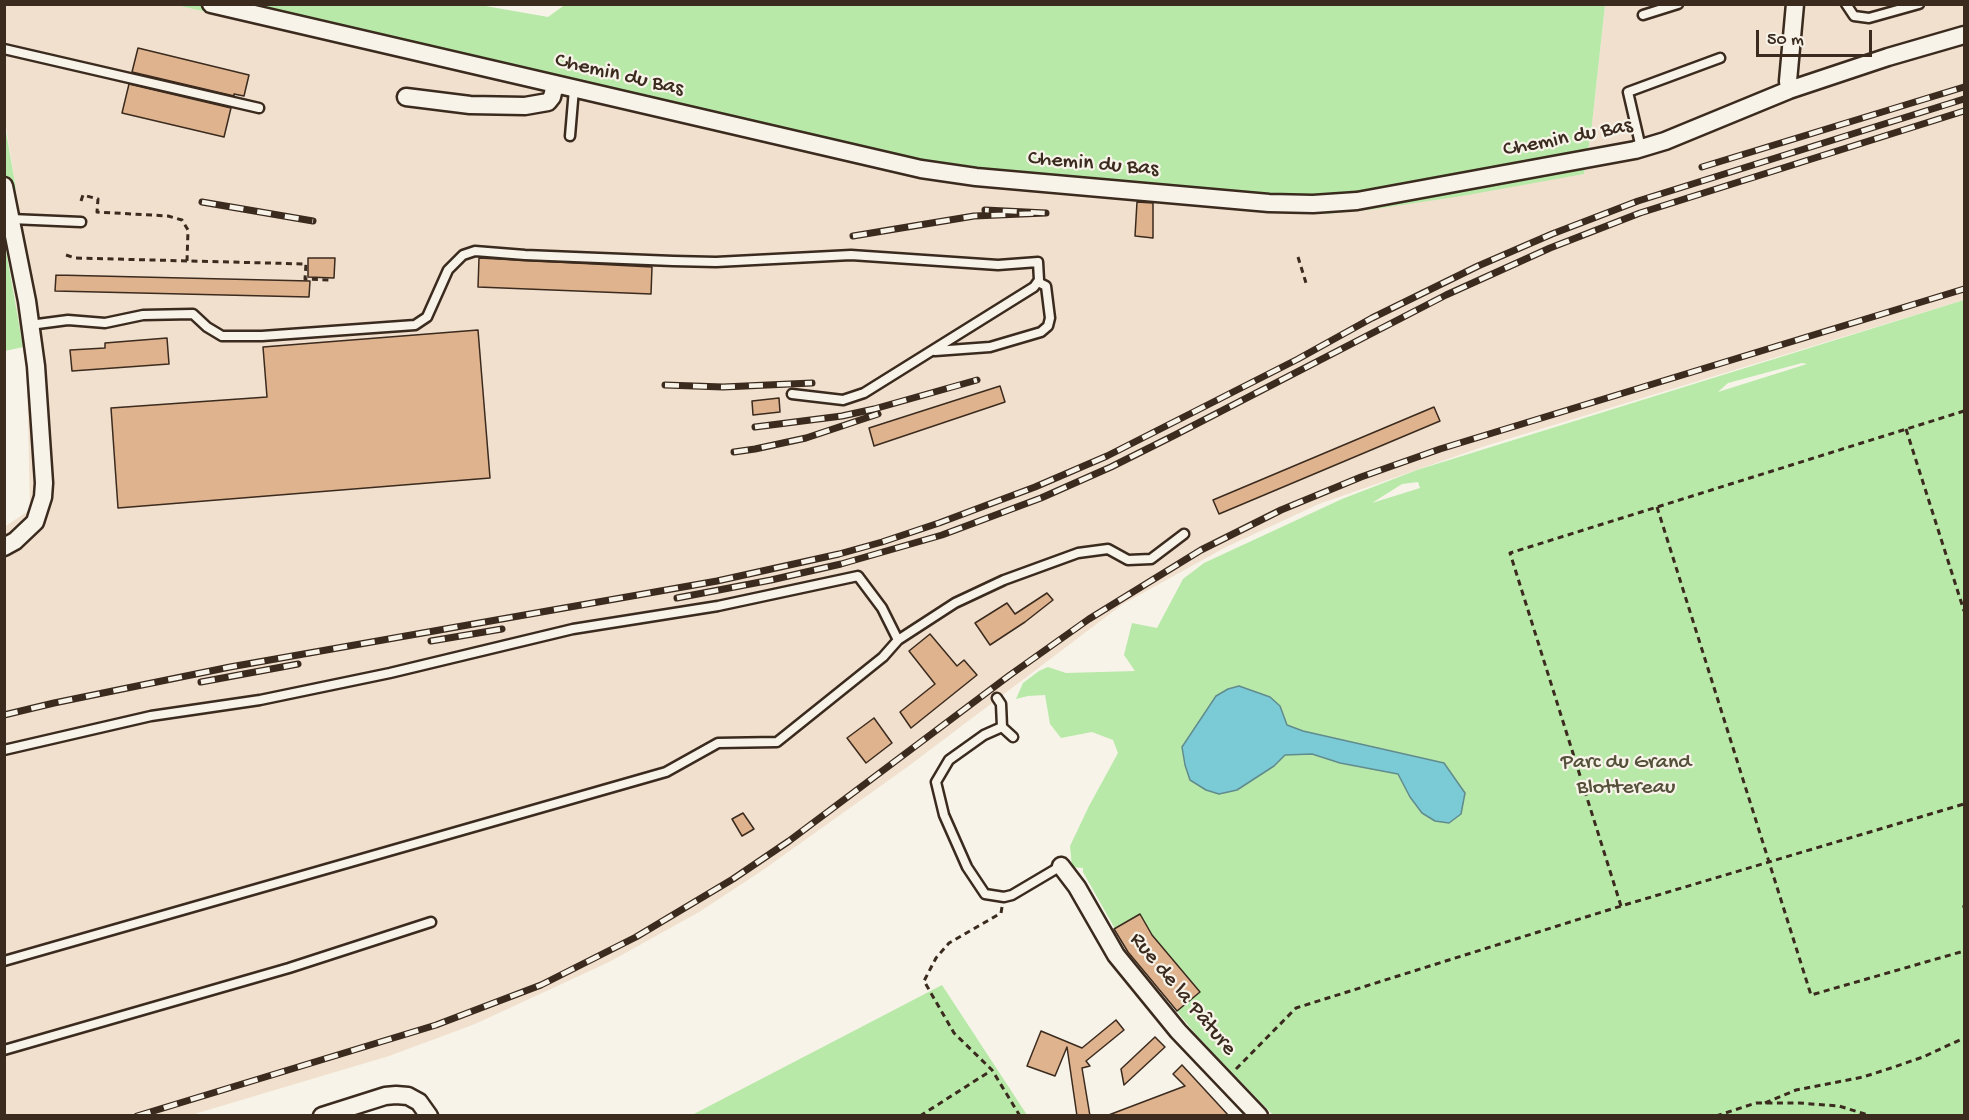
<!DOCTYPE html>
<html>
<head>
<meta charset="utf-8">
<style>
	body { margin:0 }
	#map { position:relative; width:1969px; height:1120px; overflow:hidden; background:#f7f3e8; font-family:"Gochi Hand",sans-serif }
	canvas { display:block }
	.frame { position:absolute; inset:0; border:6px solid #3b2a1e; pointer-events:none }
	.scale { position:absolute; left:1756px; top:30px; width:116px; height:27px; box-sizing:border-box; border:3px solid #3b2a1e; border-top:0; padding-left:8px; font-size:18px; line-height:21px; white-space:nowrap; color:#3b2a1e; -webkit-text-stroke:4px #f7f3e8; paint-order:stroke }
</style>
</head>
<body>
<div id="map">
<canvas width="1969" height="1120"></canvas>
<div class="frame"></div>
<div class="scale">50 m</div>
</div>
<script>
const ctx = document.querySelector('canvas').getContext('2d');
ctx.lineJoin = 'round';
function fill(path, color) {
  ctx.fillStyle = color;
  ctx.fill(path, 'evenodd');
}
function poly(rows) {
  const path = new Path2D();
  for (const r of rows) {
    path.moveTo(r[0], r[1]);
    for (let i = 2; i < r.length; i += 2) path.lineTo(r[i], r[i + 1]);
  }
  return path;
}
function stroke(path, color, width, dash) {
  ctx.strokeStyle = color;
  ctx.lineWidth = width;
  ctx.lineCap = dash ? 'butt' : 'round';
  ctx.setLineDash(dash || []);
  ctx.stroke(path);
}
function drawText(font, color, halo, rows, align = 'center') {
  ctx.font = font + ' "Gochi Hand",sans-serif';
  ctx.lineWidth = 4.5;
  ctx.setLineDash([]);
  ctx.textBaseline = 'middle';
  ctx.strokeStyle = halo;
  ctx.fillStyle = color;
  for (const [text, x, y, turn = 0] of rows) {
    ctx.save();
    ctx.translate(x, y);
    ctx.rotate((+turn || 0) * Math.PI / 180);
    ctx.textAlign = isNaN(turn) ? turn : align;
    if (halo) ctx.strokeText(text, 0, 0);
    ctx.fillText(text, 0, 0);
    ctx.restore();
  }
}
fill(poly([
	[5,5,176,5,788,147,907,174,961,183,1100,193,1184,201,1256,212,1326,214,1584,174,1591,133,1605,5,1964,5,1964,300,1485,446,1319,504,1226,547,1123,604,910,765,763,870,699,912,609,962,475,1024,389,1056,191,1115,5,1115,4,527,30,510,27,373,5,239,4,195,16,189,5,120]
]), '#f0e0cd');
fill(poly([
	[474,4,548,17,566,4,1605,5,1591,133,1584,174,1462,196,1368,210,1326,214,1256,212,1184,201,1100,193,988,186,907,174,176,5],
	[4,120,16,189,5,195,4,195],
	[4,239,23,347,5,351,4,351],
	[1964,300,1964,1115,1273,1115,1198,1037,1128,952,1083,872,1083,868,1072,867,1070,846,1089,806,1118,753,1113,740,1092,732,1061,738,1050,724,1045,695,1028,696,1016,699,1023,683,1039,671,1048,667,1066,673,1135,671,1124,655,1132,623,1157,628,1183,579,1204,563,1342,499,1417,470],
	[1802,363,1807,364,1718,392,1728,383],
	[1418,482,1420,488,1372,503,1402,484],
	[942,985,1027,1115,692,1115]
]), '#b8e9a9');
const water = poly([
	[1239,686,1270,697,1280,706,1287,725,1303,731,1444,763,1465,793,1461,814,1449,823,1435,821,1422,813,1410,797,1398,774,1340,763,1312,754,1285,755,1274,766,1237,790,1219,794,1206,790,1190,780,1185,765,1182,747,1216,696,1228,689,1239,686]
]);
fill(water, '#7bcbd7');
stroke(water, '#618b8d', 1.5);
const building = poly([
	[138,48,249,75,244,96,234,94,234,96,132,72,138,48],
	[129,84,231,108,224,137,122,113,129,84],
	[1137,202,1153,203,1153,238,1135,236,1137,202],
	[308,258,335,258,334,278,308,277,308,258],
	[479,258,652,267,651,294,478,287,479,258],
	[56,275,310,281,309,297,55,291,56,275],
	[478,330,490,478,118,508,111,408,267,397,263,347,478,330],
	[167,338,169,364,72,371,70,350,105,348,105,343,167,338],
	[1000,386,1005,402,874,446,869,428,1000,386],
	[779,398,780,412,753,415,752,401,779,398],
	[1434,407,1440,421,1219,514,1213,500,1434,407],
	[1047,593,1053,600,1025,622,990,645,975,623,1007,603,1015,614,1047,593],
	[930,634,957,666,964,660,977,675,911,728,900,712,935,684,909,651,930,634],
	[874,718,892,743,866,763,847,738,874,718],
	[743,813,754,829,742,836,732,819,743,813],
	[1140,914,1152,935,1200,992,1177,1011,1128,952,1114,929,1140,914],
	[1116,1020,1124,1030,1086,1061,1090,1066,1082,1068,1090,1116,1077,1116,1067,1047,1055,1076,1027,1066,1041,1031,1082,1048,1116,1020],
	[1155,1037,1165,1047,1124,1085,1121,1069,1155,1037],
	[1182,1065,1229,1116,1106,1116,1185,1086,1173,1074,1182,1065]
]);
fill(building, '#deb38e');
stroke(building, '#3b2a1e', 1.5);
const lane = poly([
	[1846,4,1854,16,1869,18,1919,4],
	[1643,15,1678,4],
	[4,49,259,108],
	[570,136,574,89],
	[1641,148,1628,92,1720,58],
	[11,219,81,222],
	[30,325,68,320,105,323,143,315,193,314,207,327,222,336,262,336,415,325,427,317,448,270,463,255,475,251,525,255,673,261,716,262,851,255,998,265,1038,262,1039,280,1034,287,864,393,843,400,792,394],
	[935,351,990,347,1041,332,1048,326,1050,318,1046,286,1038,282],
	[898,640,955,603,1004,580,1078,553,1108,549,1128,560,1151,559,1184,534],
	[997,698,1001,704,1002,727],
	[1013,737,1002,727,984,735,949,760,936,782,944,815,967,867,985,894,1004,897,1012,895,1061,866],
	[4,750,151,716,260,700,390,673,573,629,718,606,858,576,882,608,898,640,883,657,777,742,718,743,666,772,4,961],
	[4,1050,289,968,431,922]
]);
const street = poly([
	[211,4,921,169,976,177,1269,203,1313,204,1357,201,1635,150,1665,141,1789,90,1888,57,1964,35],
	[1789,90,1788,81,1795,4],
	[406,97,470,105,525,106,548,102,552,97,555,84],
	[4,186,27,301,36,366,44,483,43,497,35,522,15,541,4,547],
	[1061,866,1077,887,1116,955,1178,1031,1259,1116],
	[322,1116,385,1096,396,1095,408,1096,419,1102,429,1116]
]);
stroke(lane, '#3b2a1e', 13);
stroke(street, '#3b2a1e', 21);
stroke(poly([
	[81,201,83,195,98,199,97,212,168,216,182,220,188,230,187,261],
	[66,255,75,258,306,264,305,279,331,280],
	[1298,257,1306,283],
	[1906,429,1964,611],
	[1657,507,1811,995,1964,951],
	[1964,905,1964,908],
	[1621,906,1510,553,1964,411],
	[1002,907,1001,913,949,943,936,958,924,981,954,1033,992,1070,1020,1116],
	[1236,1069,1296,1008,1621,906,1964,804],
	[1765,1103,1796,1090,1863,1077,1891,1068,1923,1057,1964,1038],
	[920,1116,992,1070],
	[1716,1116,1756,1103,1799,1103,1839,1106,1871,1116]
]), '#3b2a1e', 3, [6, 4.5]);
stroke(lane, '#f7f3e8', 8);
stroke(street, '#f7f3e8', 16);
const rail = poly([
	[1702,167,1964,87],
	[202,202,313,221],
	[853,236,974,216,1046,213,985,210],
	[665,385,723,387,812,383],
	[755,427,842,416,874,409,977,380],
	[734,452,755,449,806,438,878,414],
	[677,598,771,580,841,564,942,535,1041,498,1111,467,1175,435,1446,295,1550,248,1640,213,1964,111],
	[431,641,502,629],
	[201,682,298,664],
	[4,715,54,703,230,667,717,581,839,554,882,542,939,523,1035,487,1107,456,1298,359,1372,318,1478,266,1552,234,1638,201,1964,99],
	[137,1116,436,1025,541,985,636,937,733,879,789,841,1010,675,1089,619,1201,550,1281,510,1361,477,1440,449,1964,289]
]);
stroke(rail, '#3b2a1e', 7);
stroke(rail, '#f7f3e8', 4.5, [14]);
drawText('22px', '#3b2a1e', '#f7f3e8', [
	["Chemin du Bas",619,76,13],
	["Chemin du Bas",1568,139,-11],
	["Chemin du Bas",1093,165,5],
	["Rue de la Pâture",1182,995,50]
]);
drawText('22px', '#54503a', '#f7f3e8', [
	["Parc du Grand",1626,764],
	["Blottereau",1626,789]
]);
</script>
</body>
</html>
